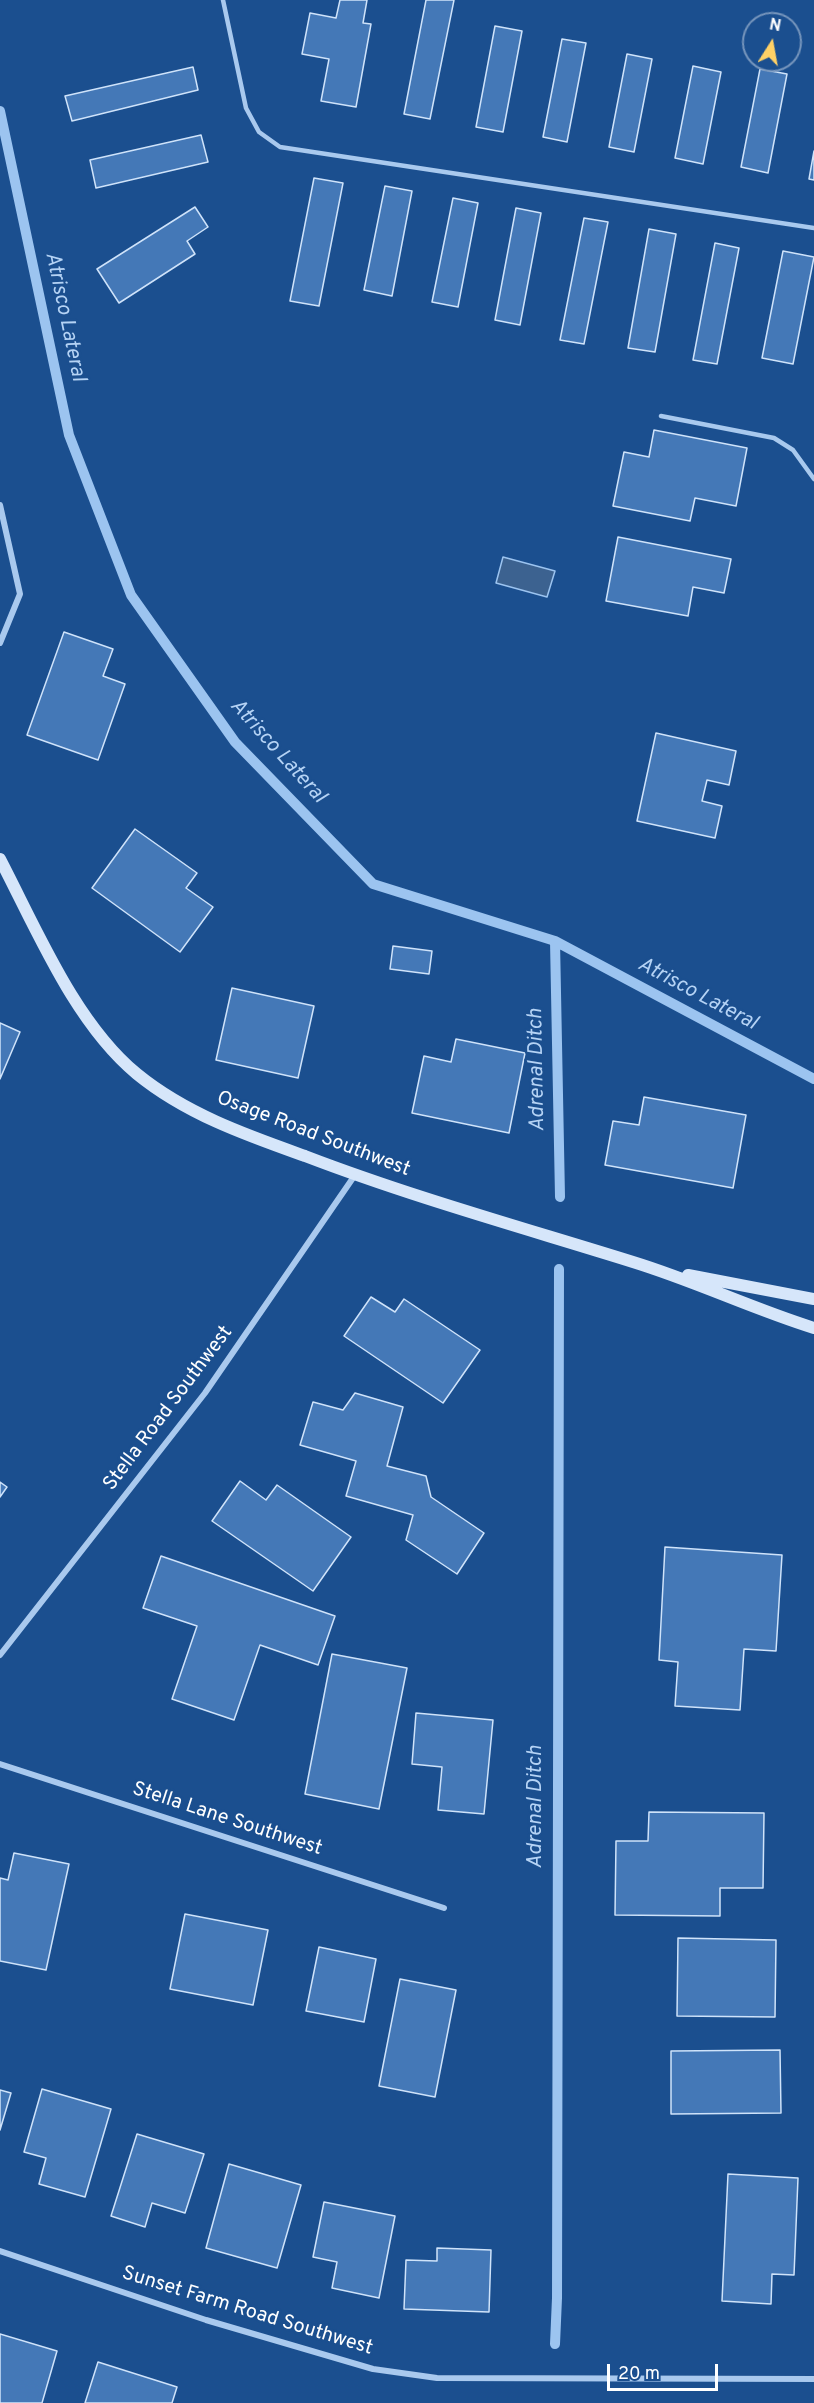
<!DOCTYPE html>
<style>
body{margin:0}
#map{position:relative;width:814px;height:2403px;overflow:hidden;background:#1b4f8f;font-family:Overpass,sans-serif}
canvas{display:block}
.north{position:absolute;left:742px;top:12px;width:60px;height:60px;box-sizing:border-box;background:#1b4f8f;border:2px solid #7695bc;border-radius:50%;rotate:11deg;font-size:16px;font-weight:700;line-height:24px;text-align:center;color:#fff}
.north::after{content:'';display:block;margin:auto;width:21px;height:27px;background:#ffd166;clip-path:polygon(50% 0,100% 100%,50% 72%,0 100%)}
.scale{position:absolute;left:607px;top:2364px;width:111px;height:27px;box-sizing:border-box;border:3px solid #fff;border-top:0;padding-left:8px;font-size:18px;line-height:21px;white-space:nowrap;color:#fff;-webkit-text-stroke:4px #1b4f8f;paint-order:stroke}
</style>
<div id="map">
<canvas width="814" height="2403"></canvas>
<div class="north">N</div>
<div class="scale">20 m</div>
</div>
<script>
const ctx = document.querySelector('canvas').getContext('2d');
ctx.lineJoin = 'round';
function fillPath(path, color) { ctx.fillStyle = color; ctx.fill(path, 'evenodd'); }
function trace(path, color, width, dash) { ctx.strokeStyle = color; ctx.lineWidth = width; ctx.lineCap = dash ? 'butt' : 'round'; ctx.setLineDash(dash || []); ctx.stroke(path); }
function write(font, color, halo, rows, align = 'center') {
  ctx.font = font + ' Overpass,sans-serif'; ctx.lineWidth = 5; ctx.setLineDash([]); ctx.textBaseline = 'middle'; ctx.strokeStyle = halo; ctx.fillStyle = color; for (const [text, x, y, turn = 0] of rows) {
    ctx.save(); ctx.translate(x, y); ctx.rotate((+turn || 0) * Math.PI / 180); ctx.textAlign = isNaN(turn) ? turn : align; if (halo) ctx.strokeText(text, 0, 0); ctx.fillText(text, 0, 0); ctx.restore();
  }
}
const water = new Path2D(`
 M503,557l52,14 -8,26 -51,-14z`);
fillPath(water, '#3c6290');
trace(water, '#9cc4f0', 1.5);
trace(new Path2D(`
 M0,111l69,324 62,160 104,147 138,142 182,57 259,138
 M555,941l5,256
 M555,2344l2,-46 2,-1029`), '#9cc4f0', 10);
const building = new Path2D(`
 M340,0h27l-4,23 8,1 -15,83 -35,-6 8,-42 -27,-5 8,-41 26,5z
 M426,0h28l-24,119 -26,-5z
 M495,26l27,5 -19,101 -27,-5z
 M562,39l24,4 -19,99 -24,-5z
 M627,54l25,5 -18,93 -25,-5z
 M693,66l28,6 -18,92 -28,-6z
 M193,67l5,23 -126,31 -7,-25z
 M760,69l27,5 -19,99 -27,-6z
 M201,135l7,27 -112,26 -6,-28z
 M814,151v29l-5,-1z
 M314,178l29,5 -24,123 -29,-5z
 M385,186l27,5 -20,105 -28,-6z
 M453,198l25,5 -20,104 -26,-5z
 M195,207l13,20 -21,14 8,13 -76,49 -22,-34z
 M516,208l25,5 -21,112 -25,-5z
 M584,218l24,4 -24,122 -24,-4z
 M649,229l27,5 -21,118 -27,-4z
 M715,243l24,5 -22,116 -24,-4z
 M783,251l31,6 -21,107 -31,-6z
 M654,430l93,18 -11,58 -41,-8 -5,23 -77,-15 11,-54 25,5z
 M618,537l113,22 -7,34 -31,-6 -5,29 -82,-15z
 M64,632l49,17 -10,27 22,8 -27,76 -71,-25z
 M656,733l80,18 -7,34 -22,-5 -5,21 20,5 -7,32 -78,-17z
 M135,829l62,44 -11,15 27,19 -33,45 -88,-64z
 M393,946l39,5 -3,23 -39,-5z
 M232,988l82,18 -16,72 -82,-18z
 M0,1023l20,9 -20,47z
 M456,1039l69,14 -16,80 -97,-20 12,-57 27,6z
 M644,1097l102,18 -13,73 -128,-23 8,-44 26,4z
 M371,1297l24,15 9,-13 76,51 -37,53 -99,-67z
 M355,1393l48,14 -16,59 39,10 5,21 53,36 -27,41 -51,-34 7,-25 -67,-19 10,-35 -56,-16 13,-43 30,8z
 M240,1481l26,19 11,-15 74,52 -38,54 -101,-70z
 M0,1482l7,5 -7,10z
 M665,1547l117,8 -6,96 -32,-2 -4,61 -65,-4 3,-44 -19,-2z
 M161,1556l174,60 -17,49 -58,-20 -26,75 -62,-21 25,-73 -54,-18z
 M332,1654l75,14 -28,141 -74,-15z
 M416,1713l77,7 -9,94 -46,-4 4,-43 -30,-3z
 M649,1812l115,1 -1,75h-43v28l-105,-1 1,-74h32z
 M14,1853l55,11 -23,106 -46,-9v-83l8,2z
 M185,1914l83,16 -15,75 -83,-16z
 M678,1938l98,2 -1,77 -98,-1z
 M319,1947l57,12 -12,63 -58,-11z
 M400,1979l56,11 -21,107 -56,-11z
 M780,2050l1,63 -110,1v-63z
 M42,2089l69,20 -26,88 -46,-13 7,-26 -22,-6z
 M0,2090l11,3 -11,37z
 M137,2134l67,20 -19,59 -33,-10 -7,24 -34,-11z
 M229,2164l72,21 -24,83 -71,-20z
 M728,2174l70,4 -4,97 -22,-1 -1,30 -49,-3z
 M324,2202l71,14 -16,82 -47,-10 5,-26 -24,-5z
 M437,2248l54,2 -2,62 -85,-3 2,-49 31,1z
 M0,2334l57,17 -15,52h-42z
 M98,2362l79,25 -5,16h-87z`);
fillPath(building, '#4478b7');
trace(building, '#cfe3fa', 1.5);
trace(new Path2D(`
 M223,0l23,108 13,24 21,15 534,81
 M661,416l113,22 19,12 21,29`), '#a9c9ee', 4.5);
trace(new Path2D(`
 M0,505l20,89 -20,49
 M0,1655l205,-262 150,-218
 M0,1764l444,144
 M0,2251l206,69 167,49 64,9 377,1`), '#a9c9ee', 6);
trace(new Path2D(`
 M0,859c37,71 75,164 137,215 49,40 109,61 168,82 107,41 219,72 328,106 62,19 120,47 181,66
 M688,1275l126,24`), '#d6e6fa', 12);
write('20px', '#fff', '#1b4f8f', [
 ["Osage Road Southwest",313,1135,21],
 ["Stella Road Southwest",169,1409,-53],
 ["Stella Lane Southwest",227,1820,18],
 ["Sunset Farm Road Southwest",247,2312,17]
]);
write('italic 21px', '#b5d3f5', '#1b4f8f', [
 ["Atrisco Lateral",64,317,78],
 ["Atrisco Lateral",277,752,48],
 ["Atrisco Lateral",697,995,28],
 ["Adrenal Ditch",538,1070,-91],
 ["Adrenal Ditch",537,1807,-90]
]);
</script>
